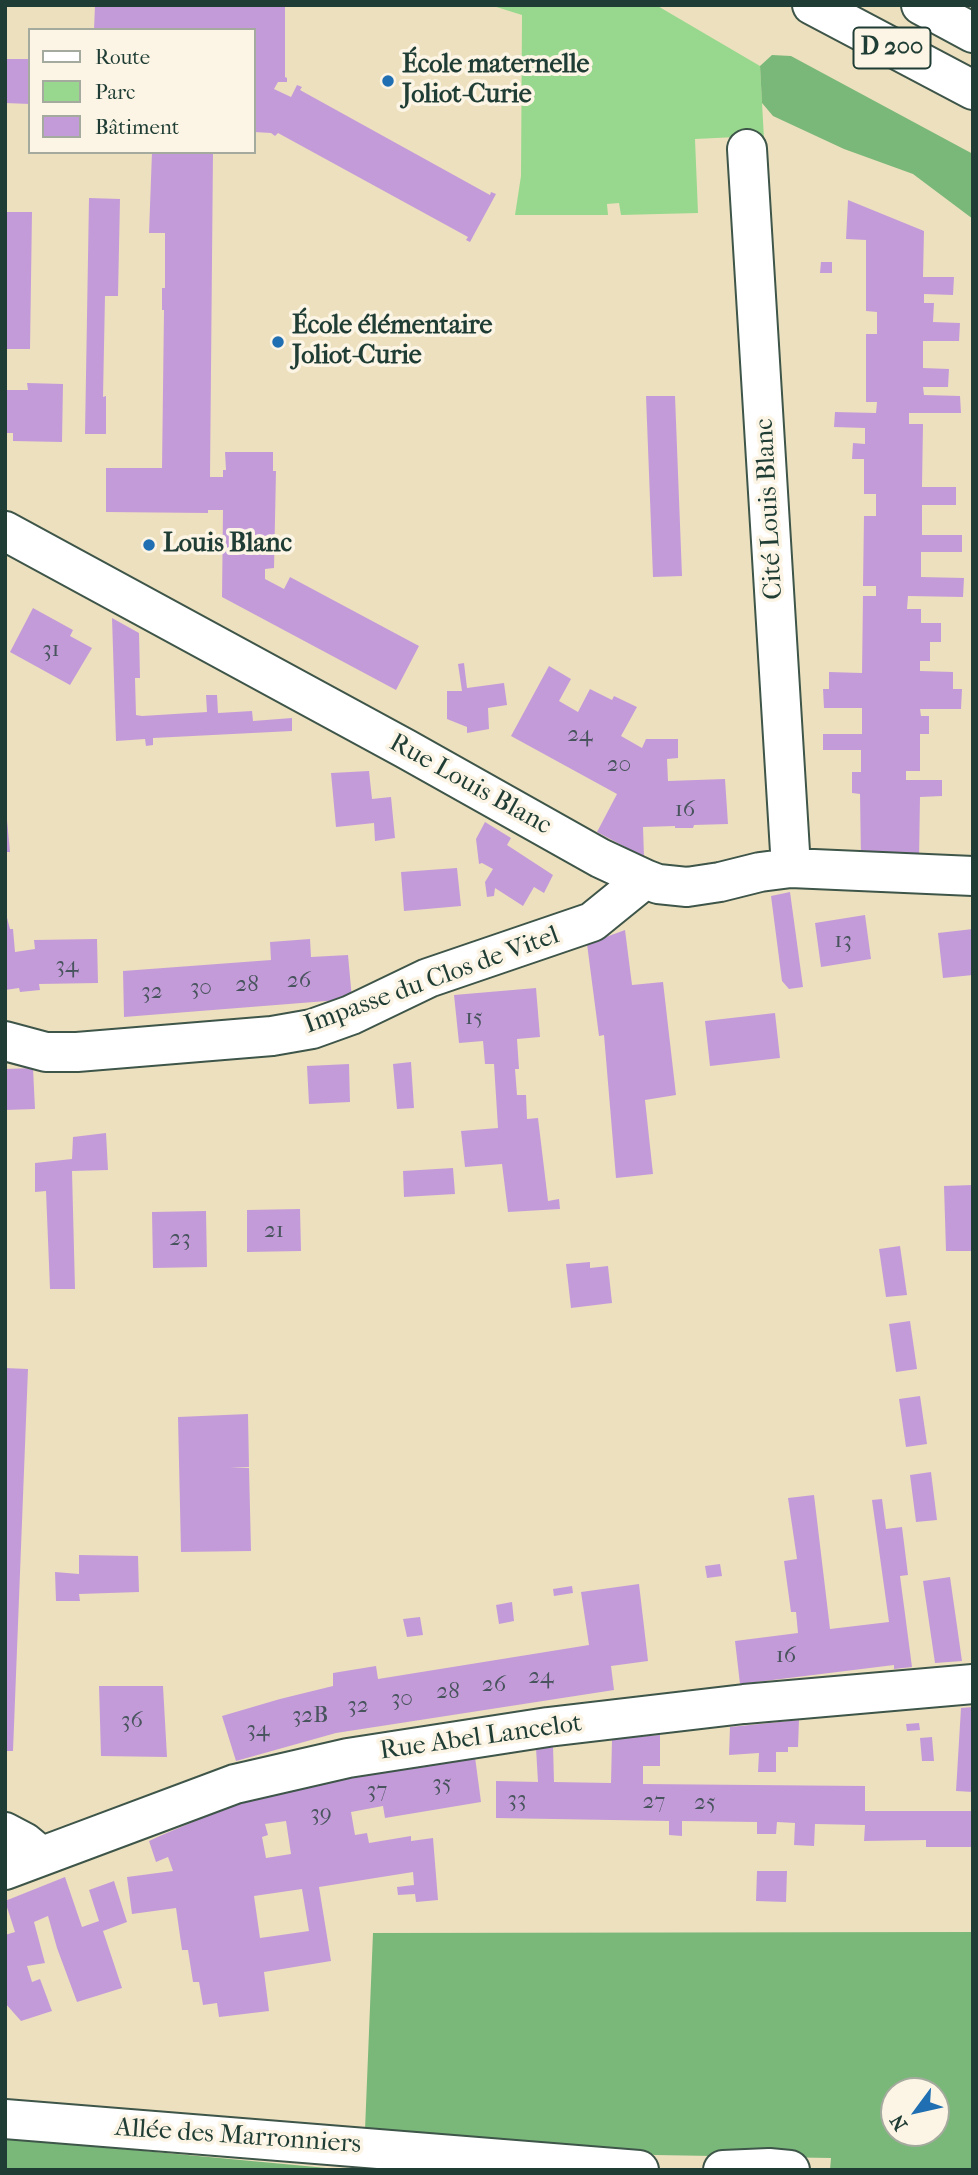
<!DOCTYPE html>
<meta charset="utf-8">
<style>
body{margin:0}
#map{position:relative;width:978px;height:2175px;overflow:hidden;background:#ede0be;font-family:"IM FELL French Canon",serif}
canvas{display:block}
.frame{position:absolute;inset:0;border:7px solid #1f3d34;pointer-events:none}
.legend{position:absolute;left:28px;top:28px;width:228px;height:126px;box-sizing:border-box;background:#fcf5e5;border:2px solid #a4ab9e;margin:0;padding:9px 12px;list-style:none;font-size:21px;color:#1f3d34}
.legend li{display:flex;align-items:center;gap:14px;height:35px}
.legend b{width:35px;border:2px solid #a4ab9e}
.north{position:absolute;left:880px;top:2077px;width:70px;height:70px;box-sizing:border-box;background:#fcf5e5;border:2px solid #a4ab9e;border-radius:50%;rotate:237deg;font-size:19px;font-weight:700;line-height:28px;text-align:center;color:#1f3d34}
.north::after{content:'';display:block;margin:auto;width:24px;height:32px;background:#1f6fb2;clip-path:polygon(50% 0,100% 100%,50% 72%,0 100%)}
</style>
<div id="map">
<canvas width="978" height="2175"></canvas>
<div class="frame"></div>
<ul class="legend">
<li><b style="height:9px;background:#fff"></b>Route</li>
<li><b style="height:19px;background:#98d88e"></b>Parc</li>
<li><b style="height:19px;background:#c49bd9"></b>Bâtiment</li>
</ul>
<div class="north">N</div>
</div>
<script>
const ctx = document.querySelector('canvas').getContext('2d');
ctx.lineJoin = 'round';
function fillPath(path, color) { ctx.fillStyle = color; ctx.fill(path, 'evenodd'); }
function trace(path, color, width, dash) { ctx.strokeStyle = color; ctx.lineWidth = width; ctx.lineCap = dash ? 'butt' : 'round'; ctx.setLineDash(dash || []); ctx.stroke(path); }
function write(font, color, halo, rows, align = 'center') {
  ctx.font = font + ' "IM FELL French Canon",serif'; ctx.lineWidth = 7; ctx.setLineDash([]); ctx.textBaseline = 'middle'; ctx.strokeStyle = halo; ctx.fillStyle = color; for (const [text, x, y, turn = 0] of rows) {
    ctx.save(); ctx.translate(x, y); ctx.rotate((+turn || 0) * Math.PI / 180); ctx.textAlign = isNaN(turn) ? turn : align; if (halo) ctx.strokeText(text, 0, 0); ctx.fillText(text, 0, 0); ctx.restore();
  }
}
fillPath(new Path2D(`
 M490,5h166l104,61 4,73 -27,-2 -42,2 3,74 -77,2 -2,-12 -12,1 1,11h-93l6,-39 1,-161z`), '#98d88e');
fillPath(new Path2D(`
 M772,55l19,1 182,98v65l-60,-45 -69,-25 -71,-33 -11,-13 -2,-37z
 M973,1932v238h-143l1,-12 -176,-3 -290,-25 8,-197zM894,2091h42v42h-42z
 M5,2138l343,32h-343z`), '#7ab879');
fillPath(new Path2D(`
 M95,5h190v72l2,1v4h-9l-4,7 17,8 6,-12 5,2 -2,3 190,105 1,-3 5,2 -26,48 -4,-2 2,-3 -190,-104 -3,3 -4,-3 -17,-1v-102h-160z
 M5,59h25v45l-25,-1z
 M152,152h61l-3,325h13v-7h3l-1,-18h48v19h3l-2,97 -9,1v10l19,10 6,-12 129,69 -23,44 -174,-93 1,-87h-15v3l-102,-1v-44h56l2,-158h-2v-22h3v-55h-16z
 M89,198l31,1 -2,97h-13l-2,101 3,-1v38h-21z
 M848,200l76,31 -1,46h31l-1,18 -29,-1v9h10l-1,19 27,1 -1,18h-36v27l26,1 -1,18h-25l1,8 36,1 1,17h-52v11h14l-1,63h34v18h-34v30h40v17h-41v25l43,1 -1,19 -55,-1 -1,13h14v14h20v19h-11v19h-10v10l33,1v17h9l-1,20h-41l1,7h8v18h-9v37h-14v9h36v16l-22,1 -1,64 -58,-2 -1,-65 -8,-1v-21h9v-22h-38v-16h39v-26h-38l-1,-19h6v-17l33,1 1,-77h13v-10h-13l1,-70h12v-22h-12v-35h-12l1,-16 12,1v-16l-31,-1 1,-15 41,1 1,-11h-11v-68h11v-22l-11,-1v-71l-20,-1z
 M5,212h27l-2,137h-25z
 M821,262h11v11h-12z
 M27,383l36,1 -1,58 -49,-1v-8h-8v-43h23z
 M646,396h29l7,180 -29,1z
 M33,608l40,22 -3,6 22,12 -22,37 -60,-33z
 M112,618l27,15 1,45h-5l1,37 6,1 65,-4 -1,-17h11l1,18 34,-2 1,10 39,-3v13l-139,7v7l-7,1 -1,-7 -29,2z
 M464,663l3,25 37,-5 3,22 -19,3 1,21 -22,4v-6l-20,-8v-28h15l-4,-27z
 M549,666l22,13 -12,22 19,11 12,-23 22,11 2,-4 23,11 -16,29 21,12 4,-9h32v19l-11,1 1,22 57,-2 3,45 -34,1 -1,3h-18v-2l-32,1 1,30 -47,-25 20,-38 -106,-58z
 M369,771l3,28 19,-2 4,41 -20,3 -1,-18 -38,4 -5,-54z
 M5,820h2l3,32h-5z
 M485,822l26,16 -4,7 46,30 -9,18 -10,-6 -11,19 -28,-18 -1,8 -7,1 -2,-15 8,-13 -11,-6 -3,1 -3,-25z
 M457,868l4,38 -57,5 -3,-39z
 M790,892l13,95 -14,2 -7,-8 -11,-85z
 M5,910l5,19h3l2,23 20,-3 -1,-9 63,-1 1,44 -59,1 1,6 -20,2 -1,-4 -14,2z
 M865,915l6,44 -50,8 -6,-44z
 M973,929v46l-30,3 -5,-45z
 M625,930l7,55 31,-3 13,113 -31,5 8,74 -37,4 -12,-143 -5,1 -12,-92z
 M310,939l1,18 37,-2 4,44 -228,18 -1,-46 148,-11 -1,-18z
 M536,988l4,49 -23,2 2,30h-4l2,26h9l1,24 11,-1 10,83 11,-2 1,10 -52,3 -6,-48 -37,3 -4,-36 37,-3 -4,-64h-9l-2,-23 -24,2 -5,-48z
 M775,1013l5,45 -70,8 -5,-45z
 M411,1062l3,46 -17,1 -4,-45z
 M349,1064l1,38 -41,2 -2,-38z
 M33,1068l2,41 -30,1v-41z
 M106,1133l2,37 -36,1 3,118h-25l-4,-98 -11,1v-29l37,-4 1,-22z
 M453,1168l2,26 -51,3 -1,-26z
 M973,1185v66h-27l-2,-65z
 M300,1209l1,42 -54,1v-42z
 M206,1211l1,56 -54,1 -1,-56z
 M900,1246l7,49 -21,2 -7,-48z
 M590,1262v6l18,-2 4,37 -41,5 -5,-44z
 M910,1321l7,48 -21,3 -7,-48z
 M5,1368l23,1 -15,382h-8z
 M920,1396l7,48 -21,3 -7,-48z
 M248,1414l1,53h-19l19,1 2,83 -70,1 -3,-135z
 M931,1472l6,48 -21,2 -6,-47z
 M814,1495l16,134 59,-7 -17,-122 10,-1 4,30 16,-2 6,48 -8,1 12,91 -18,2v-4l-154,19 -5,-43 63,-8 -2,-21h-5l-7,-51 13,-2 -9,-61z
 M79,1555l59,1 1,36 -60,2 1,7h-24l-1,-29 24,2z
 M720,1564l2,12 -15,2 -2,-12z
 M950,1577l12,84 -27,2 -12,-82z
 M639,1584l9,77 -37,5 3,24 -278,43 -100,28 -14,-45 58,-17 53,-13v-13l43,-7 2,13 211,-34 -8,-53z
 M572,1586l1,7 -19,3 -1,-7z
 M512,1602l2,19 -15,3 -3,-19z
 M420,1617l3,18 -16,2 -4,-18z
 M99,1686h64l4,71 -66,-1z
 M973,1707v85l-17,-1 5,-83z
 M799,1720l-1,27h-10v5h-12v20h-18l1,-19 -30,2 1,-28z
 M919,1723l1,7 -13,1 -1,-7z
 M660,1735v31h-17v18l222,2v25h108v36h-47v-7l-62,1 1,-16 -50,-1 -1,22 -20,-1 1,-22 -18,-1 -1,12h-19v-12l-75,-1v15l-13,-1v-14l-173,-3v-37l42,1 -2,-34 17,-3 1,37 57,1 1,-44z
 M932,1737l2,24h-12l-2,-23z
 M475,1757l6,45 -96,16 -2,-12 -32,6 4,23 12,-2 2,10 42,-7v5l22,-3 5,62 -22,2 -1,-8 -17,1 -1,-8 17,-2 -1,-13 -94,15 12,74 -67,11 5,39 -50,6 -2,-14 -14,2 -4,-23h-6l-5,-32h-6l-6,-42 -44,6 -5,-37 46,-6 -5,-14 -12,5 -7,-21 13,-6 78,-33 24,-7 141,-28zM286,1821l5,33 -25,4 -4,-21 6,-2 -3,-11zM302,1889l7,42 -49,7 -6,-42z
 M757,1871h30l-1,31 -30,-1z
 M65,1877l17,50 17,-6 -10,-31 25,-9 13,41 -24,9 19,57 -45,14 -20,-54 -9,-32 -14,6 11,41 -18,3 5,16 8,-3 12,32 -31,10 -16,-18v-68l10,-3 -10,-31z`), '#c49bd9');
const minor = new Path2D(`
 M747,149l44,719
 M5,531l401,218 194,109 45,21 13,5 29,3 33,-5 40,-10 31,-4 182,8
 M5,1041l41,11h31l195,-16 40,-7 39,-14 77,-37 164,-56 53,-43
 M5,1832l19,10 17,14
 M5,1870l230,-86 113,-26 200,-31 196,-23 229,-20
 M5,2119l634,51
 M723,2170l46,-2 21,2`);
const major = new Path2D(`
 M812,5l161,85
 M921,5l52,28`);
trace(minor, '#3e5549', 42);
trace(major, '#3e5549', 42);
trace(minor, '#fff', 38);
trace(major, '#fff', 38);
for (const [x, y, r, color] of [
 [388,81,7,"#1f6fb2"],
 [278,342,7,"#1f6fb2"],
 [149,545,7,"#1f6fb2"]
]) { const dot = new Path2D(); dot.arc(x, y, r, 0, 2 * Math.PI); ctx.fillStyle = color; ctx.fill(dot); trace(dot, '#fcf5e5', 2.5); }
write('23px', '#48545d', null, [
 ["31",51,650],
 ["24",580,735],
 ["20",619,765],
 ["16",685,810],
 ["13",843,941],
 ["34",67,966],
 ["26",299,981],
 ["28",247,985],
 ["30",201,988],
 ["32",152,992],
 ["15",474,1018],
 ["21",274,1231],
 ["23",180,1239],
 ["16",786,1656],
 ["24",541,1677],
 ["26",494,1685],
 ["28",448,1692],
 ["30",402,1699],
 ["32",358,1706],
 ["32B",310,1716],
 ["36",132,1721],
 ["34",258,1730],
 ["35",442,1784],
 ["37",377,1791],
 ["33",517,1800],
 ["27",654,1802],
 ["25",705,1803],
 ["39",321,1814]
]);
for (const [x, y, w] of [
 [892,48,77]
]) { const box = new Path2D(); box.roundRect(x - w / 2, y - 20.5, w, 41, 5); ctx.fillStyle = '#fcf5e5'; ctx.fill(box); trace(box, '#1f3d34', 2); }
write('bold 24px', '#1f3d34', null, [
 ["D 200",892,48]
]);
write('bold 26px', '#1f3d34', '#fcf5e5', [
 ["École maternelle",402,66],
 ["Joliot-Curie",402,96],
 ["École élémentaire",292,327],
 ["Joliot-Curie",292,357],
 ["Louis Blanc",163,545]
], 'left');
write('26px', '#1f3d34', '#fcf5e5', [
 ["Cité Louis Blanc",770,509,-93],
 ["Rue Louis Blanc",470,785,29],
 ["Impasse du Clos de Vitel",432,981,-20],
 ["Rue Abel Lancelot",481,1738,-8],
 ["Allée des Marronniers",238,2137,4]
]);
</script>
